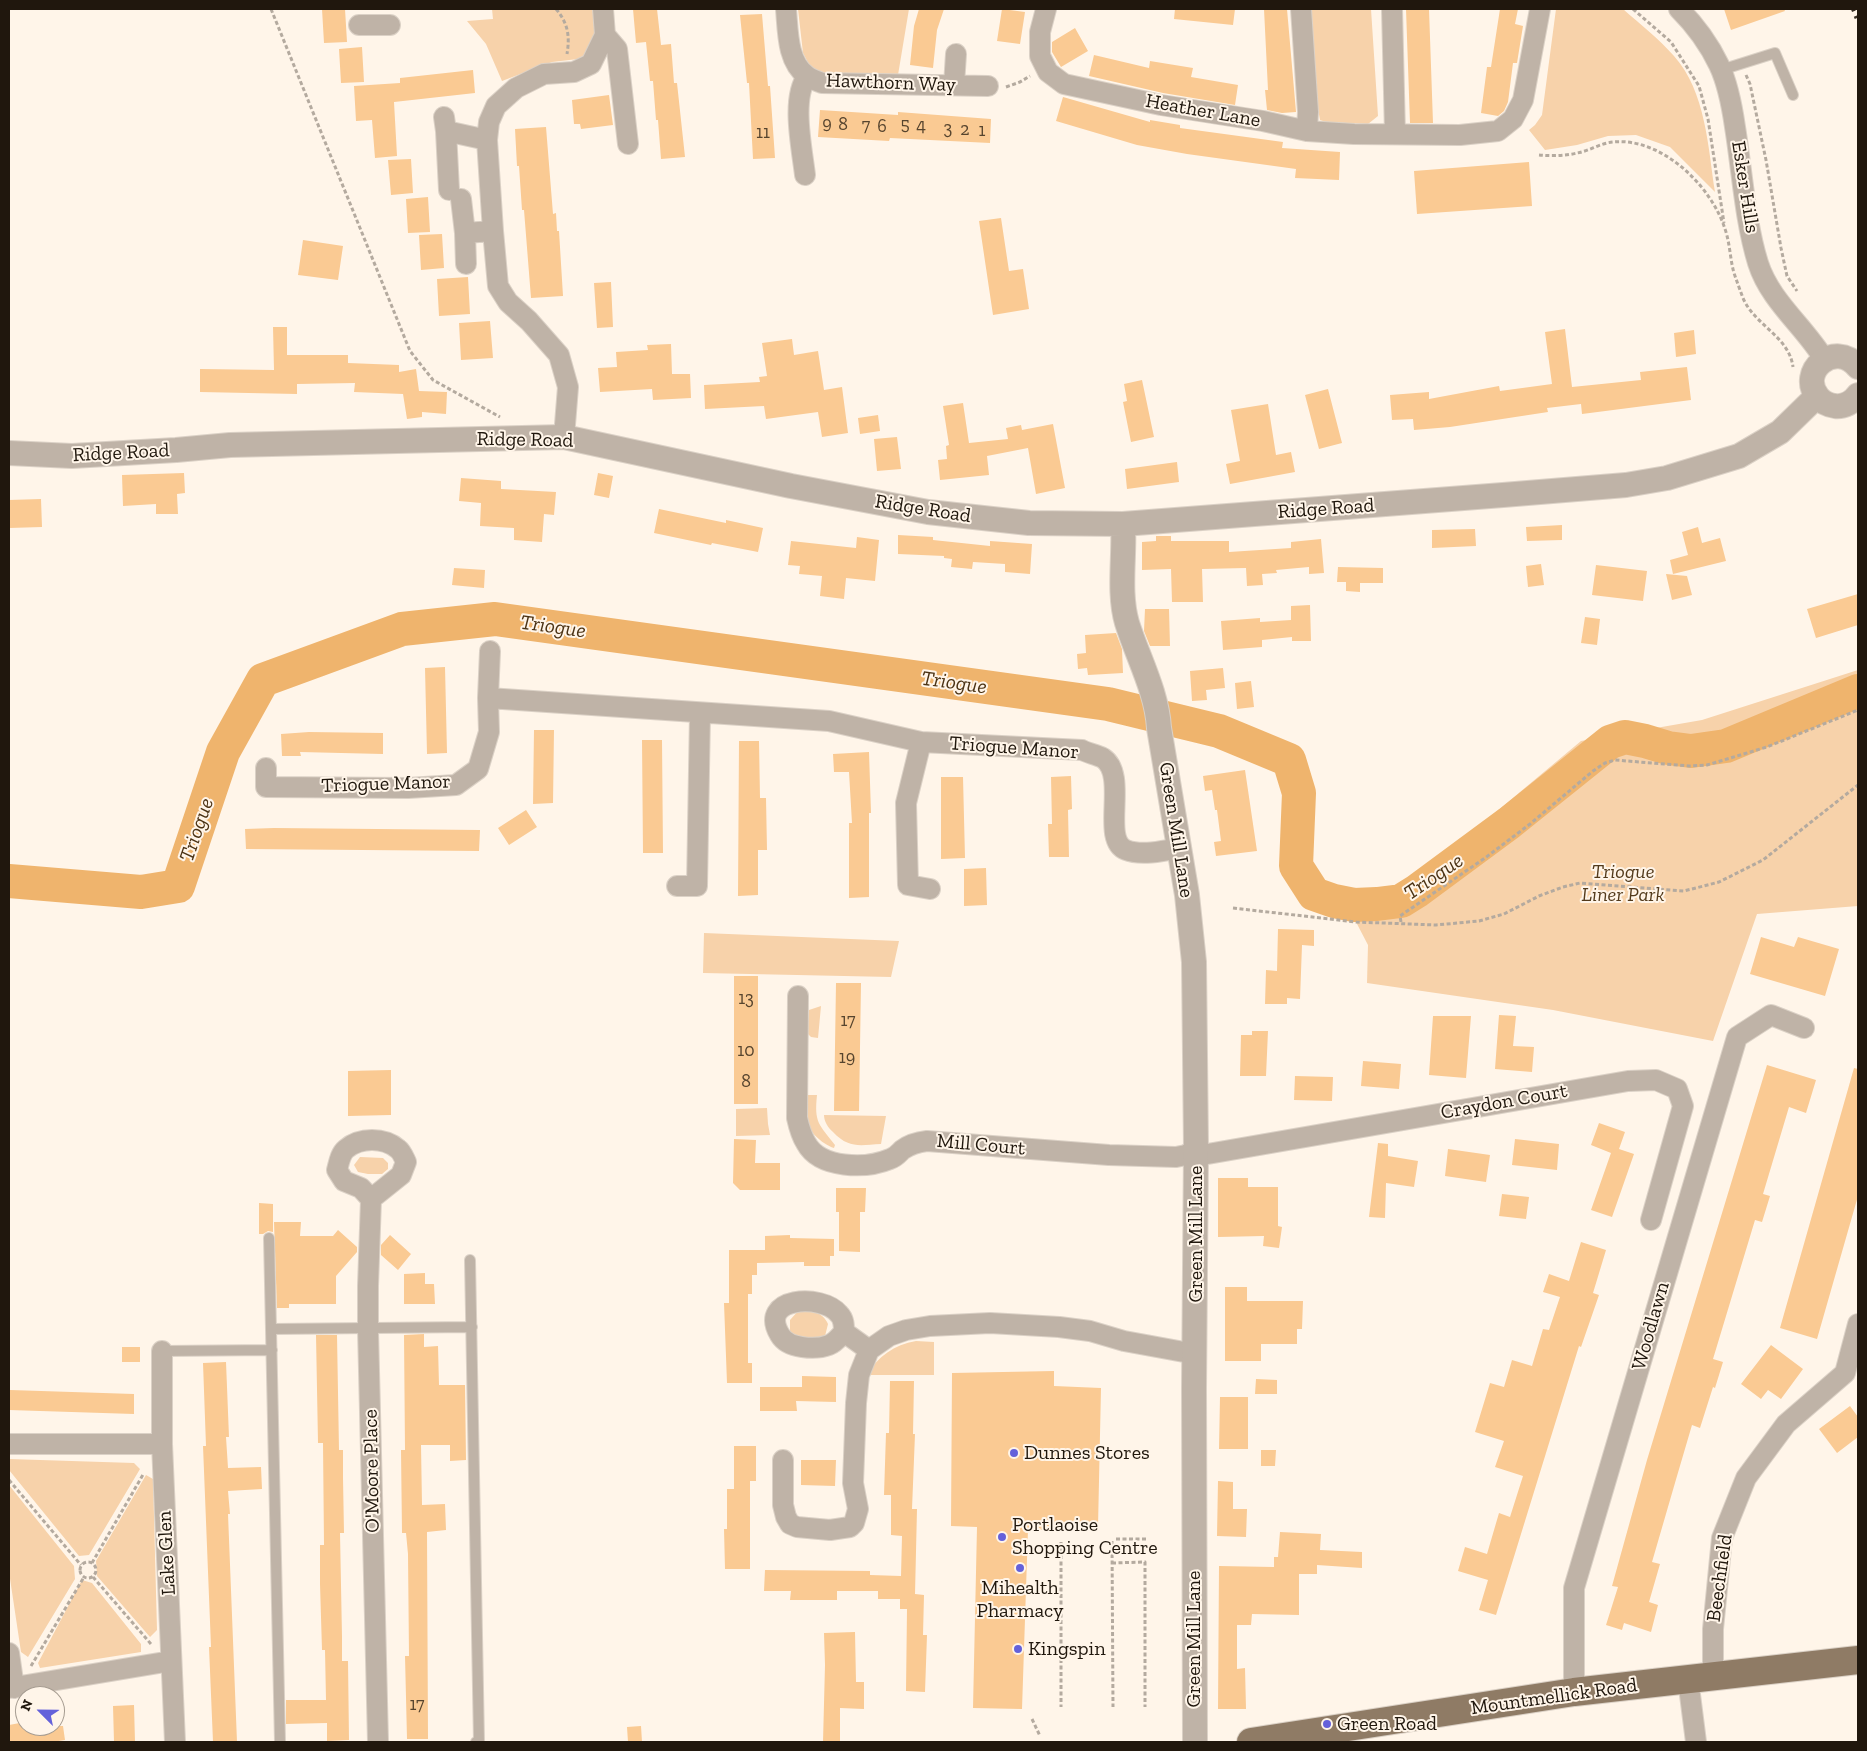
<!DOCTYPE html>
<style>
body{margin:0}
#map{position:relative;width:1867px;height:1751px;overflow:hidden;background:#fff5e9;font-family:"Zilla Slab",serif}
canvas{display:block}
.frame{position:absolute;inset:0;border:10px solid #20170d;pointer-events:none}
.north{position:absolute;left:15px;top:1686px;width:50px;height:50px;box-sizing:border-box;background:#fff5e9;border:1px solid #a69c91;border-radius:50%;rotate:293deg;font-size:14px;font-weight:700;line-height:20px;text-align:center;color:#20170d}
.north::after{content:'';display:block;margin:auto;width:18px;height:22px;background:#6461da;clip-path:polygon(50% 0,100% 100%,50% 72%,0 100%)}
</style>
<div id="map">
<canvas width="1867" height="1751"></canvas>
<div class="frame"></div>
<div class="north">N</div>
</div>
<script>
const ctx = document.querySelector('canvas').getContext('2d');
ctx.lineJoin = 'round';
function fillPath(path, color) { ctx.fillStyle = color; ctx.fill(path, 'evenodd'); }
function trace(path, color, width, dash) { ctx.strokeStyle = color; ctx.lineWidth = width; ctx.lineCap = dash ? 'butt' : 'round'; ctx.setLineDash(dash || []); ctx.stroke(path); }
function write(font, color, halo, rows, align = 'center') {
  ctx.font = font + ' "Zilla Slab",serif'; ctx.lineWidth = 4; ctx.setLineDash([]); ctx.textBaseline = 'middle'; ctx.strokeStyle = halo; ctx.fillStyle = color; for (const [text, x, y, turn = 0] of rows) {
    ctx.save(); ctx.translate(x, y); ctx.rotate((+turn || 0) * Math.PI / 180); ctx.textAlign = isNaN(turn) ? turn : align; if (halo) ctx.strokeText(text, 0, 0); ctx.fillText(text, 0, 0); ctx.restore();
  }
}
fillPath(new Path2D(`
 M492,9h101l2,27 -6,16 -11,7 -26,3 -50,19 -16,-37 -19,-23 26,-2z
 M798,9h111l-12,72 -84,-9 -10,-19z
 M1311,9h60l7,107 -10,8 -42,-2 -6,-2 -2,-11z
 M1556,9h67c17,15 36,30 51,47 32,36 34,91 41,136l-45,-45 -34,-12 -28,1 -31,9 -32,5 -16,-20 6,-5 7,-10z
 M1858,670v236l-101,8 -44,127 -160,-31 -186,-27 1,-38 -12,-23 24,-7 18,-21 183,-153 121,-21z
 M704,933l195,8 -8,36 -188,-4z
 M821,1006l-3,32 -7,-1 -4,-4 2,-23z
 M806,1095h11c-3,28 2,29 18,50l-1,3c-12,-4 -28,-18 -29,-32 0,-7 1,-14 1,-21z
 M767,1108l1,16 2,11 -34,1v-27z
 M824,1115l62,1 -5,28c-21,1 -32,5 -48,-12 -5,-4 -9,-11 -9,-17z
 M360,1157l23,1 5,5v6l-6,5h-14l-10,-2 -4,-7z
 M799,1310c12,0 24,2 29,14l-3,12 -11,3 -18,-1 -6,-7v-11z
 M916,1341l18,1v33h-67c11,-19 27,-30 49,-34z
 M9,1459l125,4 6,6 -51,86 -10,1 -70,-86z
 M146,1475l7,4 4,151 -7,7 -53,-61 -1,-15z
 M9,1485l65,81 1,13 -47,78 -7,-5 -12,-80z
 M82,1580l10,3 49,61v8l-101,16 -2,-5z`), '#f7d2aa');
trace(new Path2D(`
 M9,881l132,11 37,-6 45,-134 40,-72 139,-51 93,-10 613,85 111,27 70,29 10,33 -3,73 18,28 20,7 20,4 23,-1 24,-3 16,-10 92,-68 101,-81 15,-5 20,4 23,7 23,3 35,-5 132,-55`), '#efb46d', 34);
fillPath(new Path2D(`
 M322,9h23l2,33 -23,1z
 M633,9h24l4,36 10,-1 3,39h3l8,74 -24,2 -3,-39h-2l-3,-39h-3l-4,-39 -10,1z
 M919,9h25l-7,21 -4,38 -23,-3 4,-39z
 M1002,9l23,3 -5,32 -23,-3z
 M1175,9h60l-2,16 -59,-6z
 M1264,9h23l9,103 -14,1 -15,-3 -2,-20h3z
 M1406,9h23l4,114h-23z
 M1500,9h18l-3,15 8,2 -6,37h-4l-5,39 -4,9 -6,5 -17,-3 6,-46h4z
 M1724,9h60l1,2 -54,19z
 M762,14l6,72h2l5,72 -22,1 -4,-76h-2l-7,-68z
 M1075,28l13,23 -27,16 -9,-15v-10z
 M362,47l2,35 -23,1 -2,-34z
 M1094,55l55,13 1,-7 43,7 -2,9 47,8 -3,20 -72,-12 -74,-17z
 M473,70l2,23 -81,9 3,54 -22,2 -3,-38 -16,1 -2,-35 46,-3v-5z
 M609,95l4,30 -32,4 -1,-5h-6l-2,-24z
 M1063,97l87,25v-2l30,5v3l103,14 -1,6 58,4 -1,28 -44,-2 1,-9 -109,-15 -50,-9 -81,-24z
 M820,110l78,5v-3l93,7 -1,24 -100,-5 -1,3 -71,-4z
 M546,127l7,87 3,-1 1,18h2l4,65 -32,2 -7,-88h-2l-3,-44h-2l-2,-37z
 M411,159l2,34 -22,2 -3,-35z
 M1529,162l3,44 -115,8 -3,-43z
 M428,197l2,35 -22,1 -2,-34z
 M1001,218l8,53 14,-2 6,40 -36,6 -14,-94z
 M442,234l2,34 -23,2 -2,-35z
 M303,240l40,6 -5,34 -40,-5z
 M468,277l2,37 -31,2 -2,-37z
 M611,282l2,45 -16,1 -3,-45z
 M490,321l3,37 -32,2 -2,-37z
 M273,327h14v28h61v8l51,2v7l17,-3 3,22 28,1 -1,22 -24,-2v5l-15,2 -4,-25 -49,-2 1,-9 -58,1v10l-97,-2v-23l74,1z
 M1565,329l7,58 69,-7 -1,-8 47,-5 4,33 -109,14 -1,-10 -34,4 1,4 -98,15 -36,3 -1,-11 -21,1 -2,-25 39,-3v7l70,-13 1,5 52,-7 -7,-52z
 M1694,330l2,24 -20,3 -2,-24z
 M792,339l2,16 24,-4 6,39 18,-3 6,46 -26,4 -4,-25 -52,7 -2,-13 -59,3 -1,-24 56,-3 -1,-5 8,-1 -5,-33z
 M671,344l1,30h18l1,24 -38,2 -1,-11 -52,3 -2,-24 19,-1 -1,-15 32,-2 -1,-5z
 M1142,380l12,57 -23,5 -8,-40 4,-1 -3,-17z
 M1328,389l14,54 -23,6 -14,-54z
 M963,403l6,40 39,-4 -2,-11 15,-3 1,5 31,-6 12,64 -29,6 -8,-46 -41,8 2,19 -49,5 -2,-20 9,-1 -1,-13 3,-1 -6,-39z
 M1268,404l8,51 15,-3 4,20 -65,12 -4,-20 14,-3 -9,-51z
 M878,415l2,16 -20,3 -2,-16z
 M897,437l4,32 -24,2 -3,-32z
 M1177,462l2,20 -52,7 -2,-20z
 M184,473l1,20 -8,1 1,20h-22v-10l-33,2 -1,-31z
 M598,473l15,3 -4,22 -15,-3z
 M461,478l40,3v8l55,3 -2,23 -10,-1 -2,28 -28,-2v-12l-34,-2 1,-23 -22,-2z
 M41,499l1,28 -33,1v-28z
 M659,509l67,14v-3l37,8 -5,24 -46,-9 -1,2 -57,-12z
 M1562,525v15l-35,1 -1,-14z
 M1698,527l4,16 18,-5 6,23 -53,13 -3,-14 18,-5 -6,-23z
 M1475,529l1,17 -44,2v-18z
 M898,535l35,2v3l57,6v-5l42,3 -2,30 -25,-2v-8l-32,-2 -1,7 -21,-2 1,-8 -8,-1v-2l-46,-2z
 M1156,536h15v5h58v11l62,-4v-6l30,-3 3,34 -15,1v-7l-33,3 1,3 -15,1 1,11 -16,1 -1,-18 -44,1 1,33h-31l-1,-33 -29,1v-28l14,-1z
 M857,537l22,3 -4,41 -29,-3 -2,21 -24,-3 2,-20 -23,-2 1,-8 -12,-1 3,-24 65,7z
 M1541,564l3,21 -16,2 -2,-21z
 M1596,565l51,6 -4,30 -51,-6z
 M1338,567l45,1v15h-23v9l-14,-1v-9h-9z
 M454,568l31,2 -1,18 -32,-3z
 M1666,574l21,2 5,19 -20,5z
 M1858,594v31l-42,13 -9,-29z
 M1310,605l1,36h-19v-4l-30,3v7l-39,3 -2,-29 39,-3v4l31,-2v-14z
 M1145,609h24l1,37h-20l-6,-15z
 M1585,617l15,2 -3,26 -16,-2z
 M1116,633l6,16 1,24 -35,2 -1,-7 -9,1 -1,-15 9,-1 -1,-18z
 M445,667l2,86 -20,1 -2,-86z
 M1223,668l2,20 -19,2 1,10 -15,1 -2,-30z
 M1251,681l3,26 -17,2 -2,-26z
 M534,730h20l-1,73 -20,1z
 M309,732l74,1v21l-83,-2 1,4h-19l-1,-22z
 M642,740h20l1,113h-20z
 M739,741h20l1,57h6l1,52h-9v45l-20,1z
 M869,752l2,61h-2v84l-20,1v-75h3l-3,-51h-15l-1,-18z
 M1245,770l12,81 -41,5 -2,-14 7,-1 -4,-31h-2l-3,-20 -7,1 -2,-15z
 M1071,776l1,33 -4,1 1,47h-20l-1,-33h4l-1,-47z
 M941,777h22l2,81 -24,1z
 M526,810l11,17 -28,18 -11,-17z
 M274,828l206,2 -1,21 -233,-2 -1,-20z
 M986,868l1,37 -23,1v-37z
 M1278,929l36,1v16l-12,-1 -2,54 -13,-1v6h-22l1,-34 11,1z
 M1761,937l33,10 4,-10 41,12 -14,47 -75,-22z
 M734,976h24v128h-24z
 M836,983h25l-2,128h-25z
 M1499,1015l17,1 -3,30 21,1 -2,25 -37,-3z
 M1433,1016h38l-5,62 -37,-3z
 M1252,1031h16l-2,45h-26l1,-41h11z
 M1363,1061l38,3 -2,25 -38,-3z
 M1767,1065l49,15 -10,33 -17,-6 -26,87 7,2 -8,26 -7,-2 -42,139 10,3 -8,26 -2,-1 -13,41 -8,-3 -15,51 -25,86 8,2 -11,38 9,3 -7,27 -27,-9 -2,7 -16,-5 12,-38 -6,-1 35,-126z
 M1854,1068l4,1v127l-41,143 -37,-11z
 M391,1070v45l-43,1v-45z
 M1295,1076l38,1 -1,24 -38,-1z
 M1599,1123l26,9 -6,17 15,5 -22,63 -21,-7 20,-57 -20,-8z
 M734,1139l22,1 -1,23h25v27h-40l-7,-7z
 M1515,1139l44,5 -2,26 -45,-5z
 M1378,1143l10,1v12l30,5 -4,26 -28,-4 -1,35 -16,-1z
 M1448,1149l42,6 -4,27 -41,-6z
 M1218,1178h30v9h30v39l4,1 -3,21 -16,-2 1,-10 -46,1z
 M836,1188h30l-1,24h-5v40l-21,-1v-39h-3z
 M1502,1194l27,3 -3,22 -27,-3z
 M259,1203l14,1v28l-5,-1 -5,3h-4z
 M274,1222h27l-1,14h33l5,-6 19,17v5l-21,24v28h-47v4h-12z
 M390,1235l21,19 -13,16 -17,-15v-10z
 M790,1235v3l44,1v17h-4v10h-26v-4l-47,1v12h-5v19h-4v69h4v20h-25l-3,-80h5v-53h36v-14z
 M1581,1242l25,8 -13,43 6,2 -18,52 -2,-1 -83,269 -17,-5 9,-30 -30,-9 7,-24 22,7 12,-41 11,4 13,-41 -28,-9 9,-26 -29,-9 15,-49 14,4 8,-27 20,6 11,-37 6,1 11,-33 -17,-5 6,-18 20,7z
 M425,1273v11h9l1,20h-31v-30z
 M1225,1287h22v14h56l-1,28h-5v15h-36v17h-36z
 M424,1334v13l14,-1 1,39h26l1,75 -16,1v-16h-29l1,60 23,-1 1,26 -19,2 1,207h-21l-2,-83h4l-1,-102 -2,-21h-4l-1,-83h4l-1,-115z
 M316,1335h21l2,115h4v28l1,55h-4l2,104v24h6l1,79 -22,1v-18l-41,1v-24h40l-1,-50h-3l-2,-66v-39h4l-1,-102h-5z
 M1771,1345l32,24 -22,30 -13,-9 -7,9 -20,-15z
 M122,1347h18v15h-18z
 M226,1362l3,75h-3l2,31 33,-1 1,22 -34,2 2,23h-2l9,228h-24l-4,-95h2l-8,-201h3l-3,-83z
 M1054,1371v15l47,2 -3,139 -40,-3v7l-30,-2 -6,180 -49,-1 4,-181 -26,-1 1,-153z
 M802,1376l34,1v25l-40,-1 1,10h-37v-24h42z
 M1256,1379l21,1v14h-22z
 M890,1381h24l-1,53h2l-3,75h5l-2,85 9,1 -1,40h4l-2,57 -19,-1 1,-82h-7v-10h-22v-8h-41v9h-47l1,-9h-27l1,-21 105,1v4l31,1 1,-40 -11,-1v-40h-7l2,-62h3z
 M10,1390l124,4v20l-125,-4z
 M1220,1397h28v52h-29z
 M1850,1406l8,11v20l-21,16 -18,-24z
 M734,1446h22v35h-6v88h-25l-1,-40h3v-40h7z
 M1261,1450h15l-1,16h-14z
 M801,1460h35l-1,26 -34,-1z
 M1218,1481l15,1v27h14l-1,28 -29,-1z
 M1280,1532l41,2 -1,16 42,2v16l-45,-3v9h-18v41l-47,-1 -1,11h-14v44l8,-1 1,41h-28l1,-143 55,1v-10h4z
 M855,1632l1,50h8v27l-24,-1v34h-17l2,-77 -1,-32z
 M134,1705l1,37h-21l-1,-36z
 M25,1722v4h38l2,14 -13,2h-43v-17z
 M641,1726l1,16h-14l-1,-15z`), '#faca93');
const service = new Path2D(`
 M1721,70l54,-17 18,42
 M269,1238l11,504
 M470,1260l9,482h-3
 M272,1329l200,-2
 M162,1351l110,-1`);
const minor = new Path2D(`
 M603,9l2,26 12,14 11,95
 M786,9c2,22 1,53 21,67 4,3 10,5 15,7l166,3
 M1046,9l-6,23v24l8,16 16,12 97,21 102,16 44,10 47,3 106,1 38,-4 15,-12 10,-19 17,-91
 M1301,9l7,103 -1,19
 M1392,9l3,125
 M1679,9c16,16 30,35 40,56 9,19 13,41 16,62 7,43 10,94 23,136 12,38 46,63 66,96
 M359,25h31
 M954,85l2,-31
 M444,117l2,14 41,9 2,-18 7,-16 20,-18 28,-14 30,-2 17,-8 14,-29
 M446,131l3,59
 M805,175c-3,-26 -14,-77 2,-98
 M461,199l4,34 28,-2 -6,-91
 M493,231l5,55 10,16 21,19 30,34 9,32 -4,50
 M465,233l1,31
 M488,698l2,-47
 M921,742l-15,61 2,82 22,4
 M266,768v19l142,1 48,-3 22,-16 11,-37 -1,-34 341,23 92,21 161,8c6,3 15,5 21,8 26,17 -3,82 23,92 15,6 38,1 53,-2
 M677,886h20l3,-173
 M798,996l-1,122c2,9 4,17 9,25 14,26 60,26 84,16 6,-2 8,-5 12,-9 8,-6 16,-8 25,-9l182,14 67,2 10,-2 10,-6
 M1196,1156l432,-75 28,-1 21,9 6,17 -32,114
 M371,1199l30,-24 5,-13c-2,-4 -4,-10 -8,-13 -14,-12 -38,-12 -52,0 -6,5 -7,14 -9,21l7,11 17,7 10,11 -3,87v43l10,413
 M844,1332c0,-7 0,-13 -5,-18 -17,-21 -82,-17 -59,21 8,14 36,15 49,10 7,-3 10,-8 15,-13l25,18
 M162,1351v93l13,298
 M9,1444h153
 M783,1460v45l3,12 4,7 7,3 33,3 20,-3 4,-4 4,-14 -5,-26 3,-80 3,-28 10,-25 20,-14 17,-6 24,-4 60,-3 69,4 31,4 34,10 71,13
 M9,1653l5,35
 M1715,1676l-2,-11v-36l9,-91 24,-60 40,-54 59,-51 13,-49
 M1688,1679l8,63
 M9,1688l162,-27
 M1574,1692v-104l163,-551 34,-22 33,13`);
const tertiary = new Path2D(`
 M1858,367c-23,-28 -61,5 -40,30 4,5 10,8 17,9 9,1 18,-4 23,-11
 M9,453l63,3 104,-6 54,-5 334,-8 227,49 137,26 101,11 94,1 380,-29 123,-10 41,-7 72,-22 41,-24 37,-36
 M1123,524c2,32 -5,68 4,99 11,35 30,69 32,105l28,167 7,67 2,187 -2,239 1,354`);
const primary = new Path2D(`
 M1251,1742l323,-50 284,-32`);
trace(service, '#dbd1c6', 12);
trace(minor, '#dbd1c6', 22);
trace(tertiary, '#dbd1c6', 26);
trace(primary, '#dbd1c6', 30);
trace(new Path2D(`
 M271,9l139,342 23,29 67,37
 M556,9c12,14 14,27 11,45
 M1633,9l38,33 28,44 9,33 16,104
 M1746,75l4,9 16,76 15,88 6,28 10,15
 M1006,87l14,-5 10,-6
 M1539,155c12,1 26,1 38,-2 12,-2 24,-10 36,-11 48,-5 98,43 112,87 5,14 5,30 9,44 3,9 6,17 9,25 12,28 46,38 50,69
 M1233,908l123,14 80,3 43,-4 25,-7 35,-18 24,-9 17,-4 104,8 35,-9 44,-22 95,-75
 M1401,922l-1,-6 85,-58 45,-34 63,-53 12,-8 10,-3 74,6 18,-1 60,-18 91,-37
 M9,1480l72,85
 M1116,1539h31
 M1112,1541l1,166
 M1061,1542v165
 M80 1570a8 8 0 1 1 16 0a8 8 0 1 1-16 0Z
 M92,1563l52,-90
 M1112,1563l33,-1v145
 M93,1577l58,67
 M31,1666l53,-89
 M1032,1719l8,17`), '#b4aa9f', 3, [4, 2.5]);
trace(service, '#bfb3a7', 10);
trace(minor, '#bfb3a7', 20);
trace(tertiary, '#bfb3a7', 24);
trace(primary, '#8f7b65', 28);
trace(new Path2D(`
 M1853,9l5,13`), '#382f25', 4, [2.5, 5]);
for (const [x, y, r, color] of [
 [1014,1453,5,"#6461da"],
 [1002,1537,5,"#6461da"],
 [1020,1568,5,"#6461da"],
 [1018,1649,5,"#6461da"],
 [1327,1724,5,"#6461da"]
]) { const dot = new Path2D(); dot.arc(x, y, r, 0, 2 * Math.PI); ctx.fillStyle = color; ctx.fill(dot); trace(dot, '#fff5e9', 2); }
write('18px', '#56442e', null, [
 ["9",827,124],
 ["8",843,125],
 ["5",905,125],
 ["7",866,126],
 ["4",921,126],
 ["6",882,127],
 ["3",948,129],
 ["2",965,130],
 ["1",982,131],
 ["11",763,133],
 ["13",746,999],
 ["17",848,1021],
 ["10",746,1051],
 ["19",847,1058],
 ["8",746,1082],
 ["17",417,1705]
]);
write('20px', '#20170d', '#fff5e9', [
 ["Hawthorn Way",891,83,2],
 ["Heather Lane",1203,111,10],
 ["Esker Hills",1745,187,81],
 ["Ridge Road",525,440,1],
 ["Ridge Road",121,453,-3],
 ["Ridge Road",923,509,9],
 ["Ridge Road",1326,509,-4],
 ["Triogue Manor",1014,748,4],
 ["Triogue Manor",386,784,-2],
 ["Green Mill Lane",1176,830,81],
 ["Craydon Court",1504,1102,-10],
 ["Mill Court",981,1145,5],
 ["Green Mill Lane",1196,1234,-90],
 ["Woodlawn",1651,1326,-74],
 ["O'Moore Place",372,1471,-91],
 ["Lake Glen",167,1553,-93],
 ["Beechfield",1720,1578,-82],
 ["Green Mill Lane",1194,1639,-90],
 ["Mountmellick Road",1554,1697,-8]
]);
write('italic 20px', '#533a1b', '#fff5e9', [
 ["Triogue",1623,872],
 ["Liner Park",1623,895]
]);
write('20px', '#20170d', '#fff5e9', [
 ["Dunnes Stores",1024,1453],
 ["Portlaoise",1012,1525],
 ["Shopping Centre",1012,1548],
 ["Mihealth",1020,1588,"center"],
 ["Pharmacy",1020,1611,"center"],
 ["Kingspin",1028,1649],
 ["Green Road",1337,1724]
], 'left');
write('italic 21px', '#4c3315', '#fff5e9', [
 ["Triogue",553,627,8],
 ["Triogue",954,683,8],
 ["Triogue",197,830,-71],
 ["Triogue",1434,877,-34]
]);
</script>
